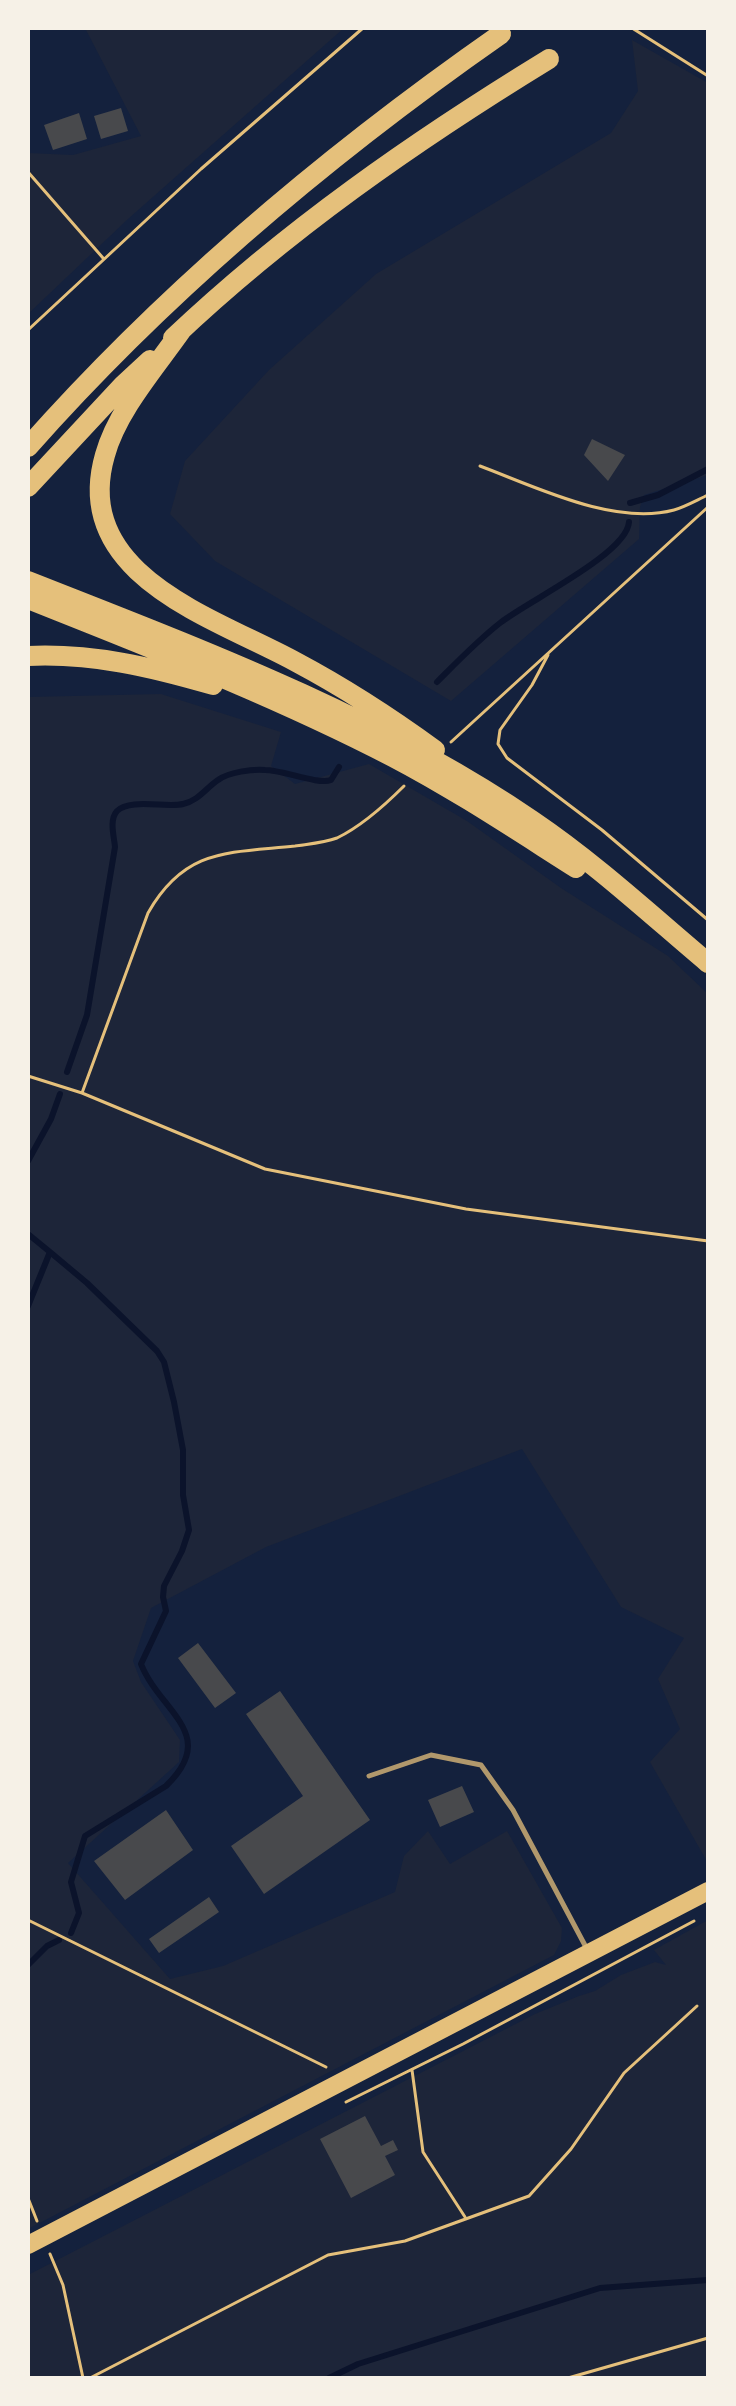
<!DOCTYPE html>
<style>
body{margin:0}
#map{position:relative;width:736px;height:2406px;overflow:hidden;background:#14213d;font-family:Manrope,sans-serif}
canvas{display:block}
.frame{position:absolute;inset:0;border:30px solid #f6f1e7;pointer-events:none}
</style>
<div id="map">
<canvas width="736" height="2406"></canvas>
<div class="frame"></div>
</div>
<script>
const ctx = document.querySelector('canvas').getContext('2d');
ctx.lineJoin = 'round';
function fillPath(path, color) { ctx.fillStyle = color; ctx.fill(path, 'evenodd'); }
function trace(path, color, width, dash) { ctx.strokeStyle = color; ctx.lineWidth = width; ctx.lineCap = dash ? 'butt' : 'round'; ctx.setLineDash(dash || []); ctx.stroke(path); }
fillPath(new Path2D(`
 M85,28h259l-216,191 -100,95v-161l45,2 68,-19z
 M632,40l76,43v392l-64,20 -4,12 -1,32 -188,162 -236,-140 -45,-47 15,-53 84,-91 107,-96 235,-141 27,-42z
 M161,694l120,38 -10,34 24,18 74,-20 98,57 94,67 107,68 40,38v869l-58,-101 30,-33 -22,-50 26,-41 -63,-31 -99,-158 -256,98 -115,61 -18,53 8,21 39,58 -1,22 -111,101 102,116 53,-13 172,-74 9,-36 24,-25 22,33 57,-33 55,97 -1,13 -7,14 -526,274v-1532z
 M708,1920v458h-680v-103l507,-261 44,-18 16,-5 26,-16 34,-13 11,3 -12,-15z`), '#1d2539');
trace(new Path2D(`
 M630,503l28,-8 50,-26
 M437,682c20,-20 40,-41 63,-59 26,-21 127,-69 129,-101
 M67,1072l20,-57 28,-168c-1,-11 -6,-27 2,-36 13,-13 49,-3 66,-7 15,-3 23,-16 35,-24 11,-8 34,-11 47,-10 18,0 53,15 66,10l8,-13
 M28,1161l23,-42 9,-25
 M28,1234l22,18 -22,54
 M50,1252l37,31 70,68 7,11 10,40 9,48v45l6,35 -7,21 -18,35 -1,11 3,14 -25,53c19,48 79,70 25,122l-81,50 -14,46 8,31 -8,20
 M28,1965l19,-19 12,-6
 M329,2378l29,-14 242,-76 108,-8`), '#0b132b', 6);
fillPath(new Path2D(`
 M121,108l7,23 -27,8 -7,-23z
 M79,113l8,26 -34,11 -9,-25z
 M592,439l33,16 -17,26 -24,-26z
 M198,1643l38,50 -21,15 -37,-50z
 M280,1691l90,129 -106,74 -33,-48 72,-50 -57,-82z
 M462,1786l12,26 -34,15 -12,-27z
 M166,1810l27,40 -68,50 -31,-39z
 M209,1897l10,15 -60,41 -10,-14z
 M365,2116l16,30 12,-6 5,10 -13,6 10,19 -44,23 -31,-59z`), '#48494c');
trace(new Path2D(`
 M632,28l76,48
 M28,172l75,86
 M28,330l173,-161 162,-141
 M480,466c56,21 134,60 194,44 11,-3 23,-10 34,-15
 M548,655l-16,30 -32,45 -2,14 9,14 95,72 106,90
 M451,742l257,-235
 M404,786c-19,19 -42,40 -67,52 -13,5 -29,6 -42,8 -67,7 -110,2 -147,67l-66,180 183,76 201,40 242,32
 M28,1076l54,17
 M28,1920l298,147
 M412,2070l11,82 42,65
 M346,2102l117,-58 231,-123
 M28,2198l9,23
 M50,2254l13,31 20,93
 M90,2378l238,-123 77,-14 124,-45 42,-47 53,-76 73,-67
 M568,2378l140,-40`), '#e5c07b', 3);
trace(new Path2D(`
 M369,1776l62,-21 50,10 32,45 75,141`), '#b1986c', 5);
trace(new Path2D(`
 M28,2245l680,-354`), '#e5c07b', 18);
trace(new Path2D(`
 M181,331c-26,37 -64,80 -76,124 -35,121 111,163 191,207 49,26 95,56 139,88
 M173,338c114,-108 242,-197 376,-279
 M28,447c139,-157 301,-293 473,-413
 M28,487l95,-102 27,-25
 M28,581c173,68 351,135 505,240 62,42 118,94 175,142
 M28,599c123,49 247,97 365,158 63,33 123,73 183,111
 M28,656c64,-3 123,11 185,29`), '#e5c07b', 20);
</script>
